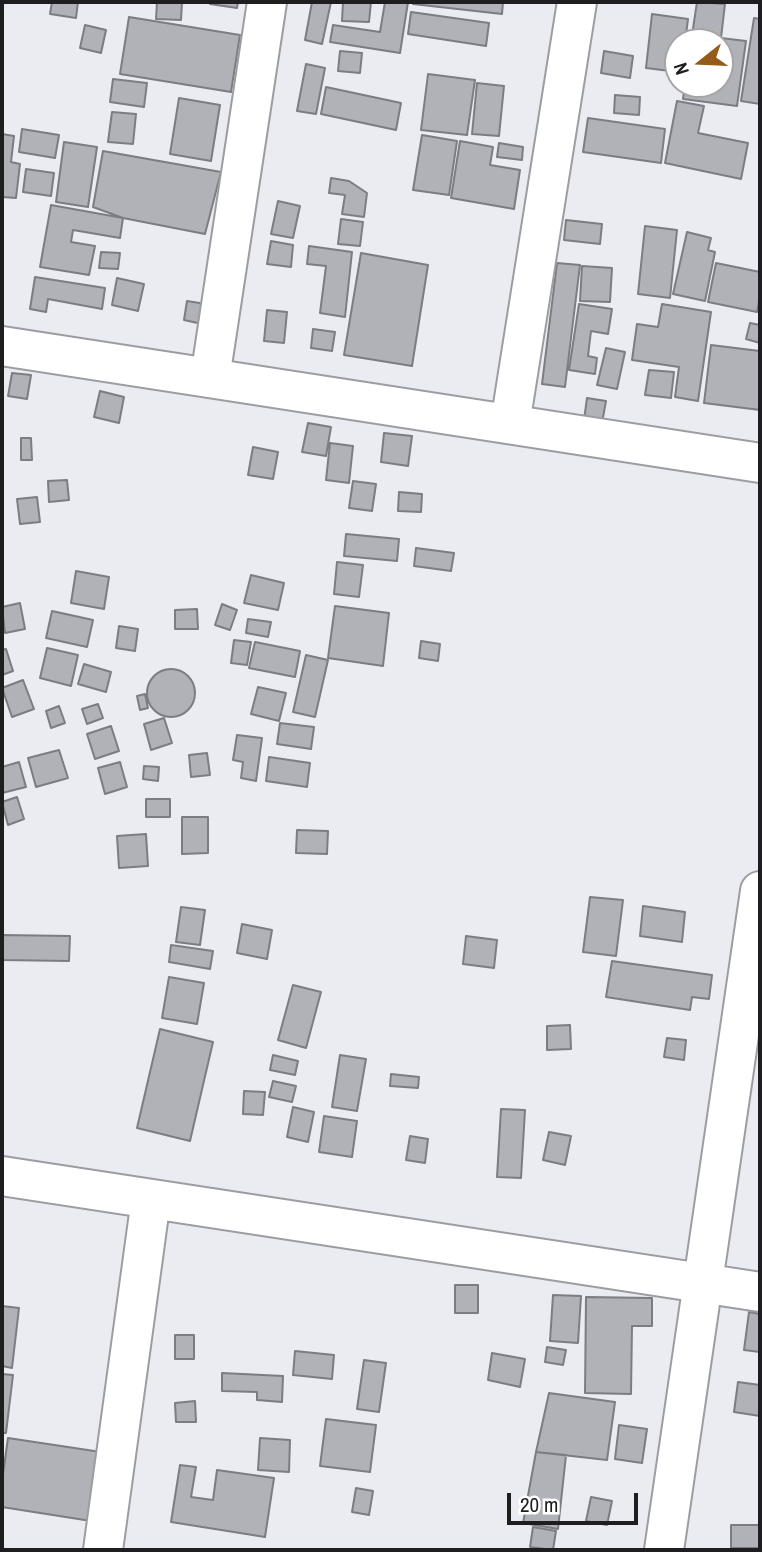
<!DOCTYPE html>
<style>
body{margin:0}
#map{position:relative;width:762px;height:1552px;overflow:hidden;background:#ebecf2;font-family:"Archivo Narrow",sans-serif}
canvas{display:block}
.frame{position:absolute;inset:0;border:4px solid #1e1e20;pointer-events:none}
.north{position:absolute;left:664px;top:28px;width:70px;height:70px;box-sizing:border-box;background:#fff;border:2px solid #a5a5a6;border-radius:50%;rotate:252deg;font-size:19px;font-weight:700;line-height:28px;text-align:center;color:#1e1e20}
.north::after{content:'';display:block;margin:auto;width:24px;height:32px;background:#955c19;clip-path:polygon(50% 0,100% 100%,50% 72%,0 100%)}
.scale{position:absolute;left:507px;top:1493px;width:131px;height:32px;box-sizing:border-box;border:4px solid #1e1e20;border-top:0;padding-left:9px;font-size:21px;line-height:24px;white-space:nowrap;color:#1e1e20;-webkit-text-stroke:5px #fff;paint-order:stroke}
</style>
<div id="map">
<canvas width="762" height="1552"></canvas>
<div class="frame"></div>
<div class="north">N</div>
<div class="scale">20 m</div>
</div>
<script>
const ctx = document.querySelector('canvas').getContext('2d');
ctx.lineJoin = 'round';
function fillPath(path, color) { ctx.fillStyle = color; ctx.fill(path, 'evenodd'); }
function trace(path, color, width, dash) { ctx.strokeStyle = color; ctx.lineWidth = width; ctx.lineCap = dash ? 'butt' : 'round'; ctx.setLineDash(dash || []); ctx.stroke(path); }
const building = new Path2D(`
 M52,2h26l-2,16 -26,-4z
 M157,2h25l-1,18 -25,-1z
 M210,2h28l-1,6 -27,-4z
 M312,2h19l-9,42 -17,-4z
 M343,2h28l-2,20 -27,-1z
 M385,2h23l-8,51 -70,-11 3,-17 47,7z
 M413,2h90l-1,12 -89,-10z
 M697,2l28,2 -4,34 25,3 -9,65 -54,-7 2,-15h35v-42h-29z
 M411,12l78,11 -3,23 -78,-12z
 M652,14l36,5 -3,23h-7v30l-32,-4z
 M129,17l111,18 -9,57 -111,-18z
 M754,18l6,1v85l-19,-3z
 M85,25l21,5 -5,23 -21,-5z
 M340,51l22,2 -2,20 -22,-2z
 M604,51l29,5 -3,22 -29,-5z
 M306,64l19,4 -9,46 -19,-3z
 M428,74l47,6 -8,55 -46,-5z
 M113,79l34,4 -3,24 -34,-5z
 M477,83l27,3 -5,50 -27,-2z
 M326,87l75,16 -5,27 -75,-16z
 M615,95l25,2 -1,18 -25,-2z
 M179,98l41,7 -9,56 -41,-7z
 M677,101l27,5 -6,27 50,10 -7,36 -76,-16z
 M112,112l24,2 -3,30 -25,-2z
 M588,118l77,11 -4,34 -78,-11z
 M22,129l37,6 -4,23 -36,-6z
 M2,134l12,2 -3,26 9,2 -4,34 -14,-1z
 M422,135l35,6 -8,54 -36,-5z
 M460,141l33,6 -3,18 30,5 -6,39 -63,-11z
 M64,142l33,5 -9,60 -32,-5z
 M499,143l24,4 -1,13 -25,-3z
 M103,151l118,21 -16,62 -82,-16 -30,-11z
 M26,169l28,4 -3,23 -28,-4z
 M331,178l18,3 18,12 -3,24 -22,-3 3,-19 -16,-2z
 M278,201l22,5 -7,32 -22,-4z
 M51,205l72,13 -3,20 -47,-8 -2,12 24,4 -6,29 -49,-8z
 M341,219l22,3 -3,24 -22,-2z
 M566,220l36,4 -2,20 -36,-4z
 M645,226l32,4 -7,68 -32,-4z
 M687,232l24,6 -3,12 7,2 -10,49 -32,-7z
 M271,241l22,4 -2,22 -24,-3z
 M309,246l43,6 -7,65 -25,-4 6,-47 -19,-2z
 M101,252l19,1 -2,16 -19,-1z
 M361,253l67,12 -16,101 -68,-11z
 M557,263l23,2 -15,122 -23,-3z
 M716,263l44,9v25l-3,15 -49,-10z
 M582,266l30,2 -2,34 -30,-1z
 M35,277l70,11 -3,21 -54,-10 -2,13 -16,-3z
 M117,278l27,6 -6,27 -26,-6z
 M187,301l19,3 -4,20 -18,-4z
 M579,304l33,5 -4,25 -17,-3 -3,25 9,2 -2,16 -26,-4z
 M662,304l49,8 -13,89 -23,-4 4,-30 -47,-7 5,-36 21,3z
 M267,310l20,2 -3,31 -20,-2z
 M750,323l10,2v18l-14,-4z
 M313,329l22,3 -3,19 -21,-3z
 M711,345l49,6v59l-56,-7z
 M606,348l19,4 -8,37 -20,-4z
 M649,370l25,2 -3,26 -26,-3z
 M12,373l19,2 -4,24 -19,-3z
 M100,391l24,6 -5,26 -25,-6z
 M587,398l19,3 -4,22 -18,-3z
 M308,423l23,4 -5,29 -24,-4z
 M384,433l28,3 -4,30 -27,-4z
 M21,438h10l1,22h-11z
 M330,443l23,3 -4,37 -23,-3z
 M253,447l25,5 -5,27 -25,-4z
 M67,480l2,20 -20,2 -1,-21z
 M353,481l23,3 -4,27 -23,-3z
 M399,492l23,2 -1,18 -23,-1z
 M37,497l3,25 -20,2 -3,-25z
 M346,534l53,5 -2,22 -53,-5z
 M416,548l38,5 -3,18 -37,-5z
 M337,562l26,3 -4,32 -25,-3z
 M76,571l33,6 -5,32 -33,-6z
 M251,575l33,8 -6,27 -34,-7z
 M20,603l5,26 -20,4 -3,-26z
 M222,604l15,6 -7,20 -15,-5z
 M335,606l54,7 -6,53 -55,-8z
 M197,609l1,20h-23v-19z
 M52,611l41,9 -6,27 -41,-9z
 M248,619l23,3 -3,15 -22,-4z
 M119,626l19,3 -3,22 -19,-3z
 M234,640l17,2 -4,23 -16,-2z
 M421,641l19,3 -2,17 -19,-3z
 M255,642l45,9 -5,26 -46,-9z
 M47,648l31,7 -7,31 -31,-8z
 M6,649l7,22 -11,4v-25z
 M306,655l22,5 -13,57 -22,-5z
 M84,664l27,8 -5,20 -28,-8z
 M147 693a24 24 0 1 1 48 0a24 24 0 1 1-48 0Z
 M23,680l11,29 -22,8 -10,-29z
 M258,687l28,6 -7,28 -28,-7z
 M145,694l3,14 -8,2 -3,-14z
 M98,704l5,14 -16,6 -5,-15z
 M59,706l6,17 -14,5 -5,-17z
 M164,718l8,25 -21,7 -7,-26z
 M280,723l34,4 -3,22 -34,-5z
 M111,726l8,25 -24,8 -8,-25z
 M237,735l25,3 -6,43 -15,-3 2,-16 -10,-2z
 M59,750l9,28 -32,9 -8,-29z
 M207,753l3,22 -19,2 -2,-22z
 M269,757l41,6 -3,24 -41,-6z
 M19,762l7,25 -24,6v-26z
 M120,762l7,25 -22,7 -7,-26z
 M144,766l15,1 -1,14 -15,-2z
 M17,797l7,22 -16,6 -6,-23z
 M146,799h24v18h-24z
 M182,817h26v36l-26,1z
 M297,830l31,1 -1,23 -31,-1z
 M146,834l2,32 -29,2 -2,-32z
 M590,897l33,3 -7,56 -33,-4z
 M643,906l42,6 -3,30 -42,-6z
 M181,907l24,3 -5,35 -24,-3z
 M242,924l30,6 -5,29 -30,-6z
 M2,935l68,1 -1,25 -67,-1z
 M466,936l31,4 -3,28 -31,-4z
 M171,945l42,6 -3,18 -41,-7z
 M612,961l100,14 -3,24 -17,-2 -2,13 -84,-13z
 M169,977l35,6 -7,41 -35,-6z
 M293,985l28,7 -15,56 -28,-8z
 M570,1025l1,24 -24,1v-24z
 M160,1029l53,13 -23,99 -53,-13z
 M667,1038l19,2 -2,20 -20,-3z
 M273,1055l25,6 -3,14 -25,-5z
 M340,1055l26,4 -9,52 -25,-4z
 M391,1074l28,3 -1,11 -28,-2z
 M273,1081l23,5 -4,16 -23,-5z
 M244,1091l21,1 -2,23 -20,-1z
 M293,1107l21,5 -6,30 -21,-5z
 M501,1109l24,1 -4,68 -24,-1z
 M324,1116l33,5 -5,36 -33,-5z
 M549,1132l22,4 -6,29 -22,-5z
 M410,1136l18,3 -3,24 -19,-3z
 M455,1285h23v28h-23z
 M553,1295l28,1 -3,47 -28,-2z
 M586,1297l66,1v28h-20l-1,68 -46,-1z
 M2,1306l17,2 -7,60 -10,-2z
 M749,1312l11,2v38l-16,-2z
 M175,1335h19v24h-19z
 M547,1347l19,3 -3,15 -18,-3z
 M295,1351l39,4 -2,24 -39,-4z
 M492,1353l33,6 -5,28 -32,-7z
 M364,1360l22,3 -7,49 -22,-3z
 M222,1373l61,3 -1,26 -25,-2v-8l-35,-1z
 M2,1374l11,1 -7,58h-4z
 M738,1382l22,3v31l-26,-4z
 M549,1393l66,9 -8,58 -71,-8z
 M195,1401l1,21h-20l-1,-19z
 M326,1419l50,6 -6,47 -50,-6z
 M619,1425l28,4 -5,34 -27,-4z
 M8,1438l93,14 -10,69 -89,-14v-26z
 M260,1438l30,2 -1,32 -31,-2z
 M536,1452l30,3 -8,74 -35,-6z
 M180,1465l16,2 -5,30 22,3 4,-30 57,8 -9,59 -94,-15z
 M356,1488l17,3 -4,24 -17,-3z
 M591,1497l21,4 -5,24 -21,-4z
 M731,1525h29v23h-29z
 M533,1527l23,4 -3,19 -23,-3z`);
fillPath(building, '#b0b2b7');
trace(building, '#7c7d82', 2);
const street = new Path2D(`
 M2,346l758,117
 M210,378l57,-376
 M510,424l67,-422
 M2,1176l758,116
 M103,1550l48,-351
 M664,1550l96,-659`);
trace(street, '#9c9da2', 42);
trace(street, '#fff', 38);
</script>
